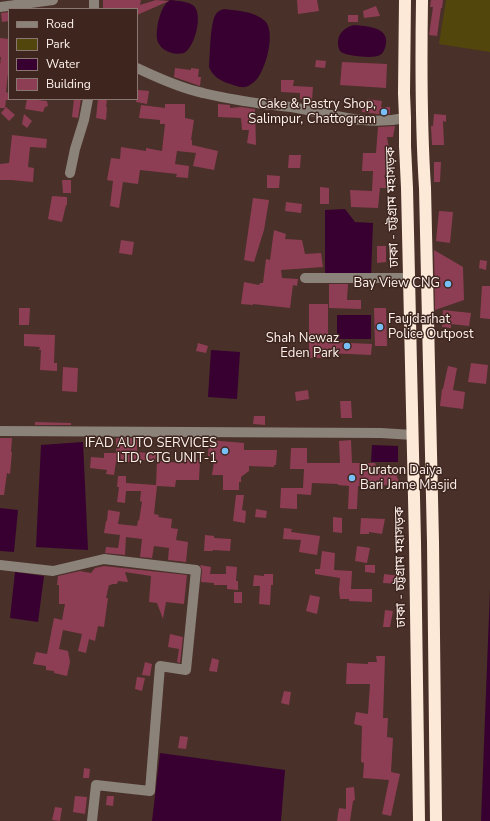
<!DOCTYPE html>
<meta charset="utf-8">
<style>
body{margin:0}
#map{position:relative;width:490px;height:821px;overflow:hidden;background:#493029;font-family:"Nunito Sans",sans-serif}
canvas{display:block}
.legend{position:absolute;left:8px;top:8px;width:130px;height:92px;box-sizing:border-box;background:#3e261f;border:1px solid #8b7771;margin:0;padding:5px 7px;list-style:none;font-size:12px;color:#fef1ed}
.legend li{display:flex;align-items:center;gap:8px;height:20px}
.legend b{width:20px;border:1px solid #8b7771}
</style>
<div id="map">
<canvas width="490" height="821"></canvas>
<ul class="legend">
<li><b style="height:5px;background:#8b8279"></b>Road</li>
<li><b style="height:11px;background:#53460c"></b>Park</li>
<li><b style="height:11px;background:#380031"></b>Water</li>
<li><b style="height:11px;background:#8e3e54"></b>Building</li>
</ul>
</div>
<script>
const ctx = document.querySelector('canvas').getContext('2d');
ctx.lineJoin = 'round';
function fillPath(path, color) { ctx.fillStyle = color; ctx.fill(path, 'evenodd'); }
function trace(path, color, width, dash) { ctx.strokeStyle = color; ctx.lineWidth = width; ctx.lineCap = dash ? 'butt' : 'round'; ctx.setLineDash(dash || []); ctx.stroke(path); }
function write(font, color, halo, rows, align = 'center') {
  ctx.font = font + ' "Nunito Sans","Noto Sans Bengali",sans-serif'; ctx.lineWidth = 3; ctx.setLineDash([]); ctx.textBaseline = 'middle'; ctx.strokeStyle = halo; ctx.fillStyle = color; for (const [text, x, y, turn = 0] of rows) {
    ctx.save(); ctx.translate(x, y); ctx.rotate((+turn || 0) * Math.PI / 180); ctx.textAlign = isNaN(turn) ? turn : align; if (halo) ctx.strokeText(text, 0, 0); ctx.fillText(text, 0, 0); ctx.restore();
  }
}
fillPath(new Path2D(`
 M446,0h44v52l-51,-8z`), '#53460c');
fillPath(new Path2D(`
 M170,0c8,1 17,1 24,6 9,9 1,41 -10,47 -4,1 -9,1 -12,0 -6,-2 -10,-4 -13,-9 -6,-8 1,-39 11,-44z
 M224,9c14,2 30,2 41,12 11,11 1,47 -8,58 -3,3 -7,7 -12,8 -6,1 -13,-3 -18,-4 -8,-3 -15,-8 -18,-16 1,-11 1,-45 7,-53 2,-3 5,-4 8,-5z
 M354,25c12,1 35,2 32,19 -1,4 -2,9 -6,11 -6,4 -33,1 -39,-3 -2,-2 -3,-5 -3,-8 -1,-10 7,-17 16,-19z
 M345,209l10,13 18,1 -2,53 -46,-1v-65z
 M337,315h34v24h-34z
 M211,350l29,2 -3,47 -29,-2z
 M83,442l5,108 -52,-3 5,-102z
 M372,445l26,1v16h-27z
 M0,508l18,2 -4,42 -14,-1z
 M15,572l29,4 -6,46 -28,-4z
 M490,589v232h-9z
 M160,753l125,17 -4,51h-129z`), '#380031');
fillPath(new Path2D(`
 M103,0h38l-1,5 16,-5 13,1 -32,14v-6h-34z
 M297,0h20l2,11 -21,3z
 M431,0h12l-1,8h-1l-4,28 -8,-1 4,-28h-3z
 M376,6l4,10 -16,2 -1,-7z
 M9,12v9l-7,1 -1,-9z
 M348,15h10v7h-10z
 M0,38l9,1v35l-1,-1 -2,19 3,1v7h-3l-1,8h-5v-43l1,-8h-1z
 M316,60l10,1 -1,7 -10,-1z
 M342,62l45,2 -1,24 -46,-3z
 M175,68l16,2v-2l8,1 -1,8h3l-1,9 -26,-9z
 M281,80h13l-1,6 20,1 -1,13 -12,-1v-6l-19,-1z
 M138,90l11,1 -2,13 -11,-2z
 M27,99l20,2 1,5 -3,1 -2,5 -18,-3z
 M74,99h7l-3,19 -6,-1z
 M98,99h9l-1,8h1l-1,13 -10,-2z
 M367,99l15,2 -1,6h9v7h-12l-16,-2v-7l4,1z
 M165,104h20v14l9,2 -3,20h1v5l26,6 -4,19 -21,-4 3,-13 -19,-2 -2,13 14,2 -1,12 -12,-1 1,-3 -37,-4 -2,14 -15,-2 -4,26 -9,-2 3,-25 -6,-1 4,-22 9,1 1,-12 25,4v-3l16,3 3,-27h-5v-4l-21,-2 2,-13 24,3z
 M218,104l12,1v3l11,-1 14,2 1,36 -9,-2 2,-13h-7l-1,-12 -23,-1z
 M6,107l9,8 -6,6 -8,-8z
 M24,114l8,7 -5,7 -5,-4z
 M434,114l12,1v7l-3,-1 1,24h-12l-1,-19h2z
 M395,126l-2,11h-6l3,18 -2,33h-8l-2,20 -27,-1 -1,-17 22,1 1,-20h-11l1,-18h13l2,-26z
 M12,135l35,4 -1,9 -16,-1 -2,20 6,1 -1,14 -22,-2h-11v-16l9,-1z
 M289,155h12l-1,13h-12z
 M434,162h7l-1,20h-6z
 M267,175l13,1 -1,12h-12z
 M62,180h9v13h-8z
 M320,187l9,1v16h-9z
 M52,196l15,1v8h-1l-4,17 -14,-3z
 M253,198l16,2 -5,30 -10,32 -10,-2z
 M286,202l16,2 -1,9 -16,-2z
 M439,211l14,1 -3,31 -14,-2z
 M274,230l12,4 -1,5 17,1 3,14 16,-1 2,14 -42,3 1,8 16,1 -1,7 -4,-1 -3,23 -37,-4v1l-12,-1 3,-22 15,3 1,-2h3l3,-24 4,1z
 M121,240l13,2 -2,13 -13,-2z
 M377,246h9v16l-9,1z
 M434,250l29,17 1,33 -29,10z
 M480,260l7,1 -1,9 -7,-2z
 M329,284h19l-1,16h14v9l-32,-1z
 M482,286h8v33l-10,-1z
 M309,304h19v38l44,2 -1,11 -43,-2v5h-19z
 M19,308h11l-1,17h-10z
 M374,308h12l1,38h-12z
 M443,310l28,3 -2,13 -18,-2v4l-9,-1z
 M24,334l31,1 -1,28h3v8l-17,-1 1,-20h-2l1,-3 -16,-1z
 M198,343l10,3 -2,7 -10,-2z
 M471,363l17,2 -2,19 -18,-2z
 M448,366l9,2 -4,22 12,2 -2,17 -23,-3 2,-17h1z
 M63,367l15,1 -1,24 -15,-1z
 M308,390l1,9 -13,2 -1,-9z
 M340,401h11l1,17h-11z
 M254,416h11v9l-12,-1z
 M35,422l36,1v2h-36z
 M0,438h12l-1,14h1l-2,22 -3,-1 -3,22h-4z
 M116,438h21v14l19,2 -1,8 -18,-3v3h-21l-2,13 -8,-1 1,-4 -17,-2 1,-11 13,1v-5h12z
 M209,440l35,3v7h33l-1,15h-2v2l-25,-1v5l-8,6v5h-2v8h-16v-15h-11l3,-19h-7z
 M351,440l1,23h23l1,3h17l6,16 -22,5 -19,-1 -1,23h-9l1,-23 -11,-1v-1l-26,-1 -1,12 -14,-1v15l-17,-1 1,-20h22l1,-19h-14l1,-21h16v15h33l-1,-22z
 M184,459l16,1 -1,20h-23l-1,7 -18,-1 -3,28 5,1 -1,2 14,2 -1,9 7,1 -2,11 12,2 -2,20 -18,-2 1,-12 -15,-2 -2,12 -12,-1 2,-18 -16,-2 -1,18 -20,-2 1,-6 12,1 2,-13 -16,-2 2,-12h1l1,-11 12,2 -2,12 19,2 1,-6 1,1 3,-19 -2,-1 1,-10h-15l-1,12 -8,-1 2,-15h-2l1,-11h8v7l30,2 1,-24 26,2z
 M236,495h8l-2,15 4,1 -1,12 -12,-2z
 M256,509l11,2 -1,7 -11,-1z
 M333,517l9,1v15l-9,-1z
 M361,518l24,1 -3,15 -13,-2v2h-9z
 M284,528l8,1 -1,3 29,4 -3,19 -18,-3 2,-12 -18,-1z
 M205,535l9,1v2l17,1 -1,12 -17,-1v1h-9z
 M357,546l13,2 -3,15 -12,-2z
 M322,551l13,2 -1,17 18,1 -1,18h21v13l-23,-1v-2h-9l-1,-9 1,-12 -25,-4v-5h5z
 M200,565l11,2 -1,7h16v-8l11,1 -1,14h2v9l-11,-1v-4h-13v-2l-13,-1 1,-12z
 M365,565h10v8l-10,-1z
 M104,566l83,9 -3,29 -18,-2 -3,17 -6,-16 -8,-1 2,-26 -26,-4 3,10 -10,-1 -1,3h-6l1,1h-3l-3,13h2l-4,29 -6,-1 -3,15 -6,-2 -3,14 -8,-2 4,-17 -19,-4 -4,19 9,2 2,11 -3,14 -13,-3v-2l-8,-1v-4l-13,-2 3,-12 11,2 7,-36 8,2 3,-16h-6v-19h-2l1,-9 22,-5 11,2 4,-5z
 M264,574h9v11h-2l-1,20 -11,-1 1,-18h-7l1,-11 10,1z
 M384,574l16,2 -1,8 -16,-1z
 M234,592h8v11h-8z
 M310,595l10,2 -3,17 -11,-3z
 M385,610l8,1 -3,16h-7z
 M170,634l13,3 -3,26 -3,-1 2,-13 -11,-2z
 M376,656h9l-2,62h5l-1,19 6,1 -2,34 9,2 -9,42 -9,-2 7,-34 -26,-2 1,-15 -3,-1 1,-36 -8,-2 2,-12 12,2 2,-30h-24l1,-21 21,1v-2h9z
 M212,658l7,2 -2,12 -8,-1z
 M145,662l7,2 -2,12 -8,-1z
 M137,677l8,1 -3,13 -7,-2z
 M284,691l7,1 -2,13 -8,-2z
 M180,736l8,1 -2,12 -8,-1z
 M84,768l6,1 -1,9h-6z
 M354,787l1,13 -2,1 -3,20h-13l2,-13 7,1v-21z
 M75,796l12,1 -2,17 -12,-2z
 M107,796h7l-1,10 -7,-1z
 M55,807l7,1 -2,13 -8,-1z`), '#8e3e54');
trace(new Path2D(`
 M94,0v9
 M0,7l53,-7
 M137,68c21,10 43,20 66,25 20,5 40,8 60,11 11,1 23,2 34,4 36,7 71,18 108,10
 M70,173l5,-24 9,-29 4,-21
 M305,278h104
 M0,431l381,2 32,2
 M0,565l53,6 51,-12 92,11 -10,100 -26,-4 -10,125 -54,-6 -4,36`), '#8b8279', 10);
trace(new Path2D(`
 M405,0l-1,93 1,25v28l2,42 8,354 4,279
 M422,0c-1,63 -1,126 3,188l8,354 3,279`), '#fde9d8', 12);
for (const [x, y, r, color] of [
 [384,112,4,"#78bff7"],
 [448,284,4,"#78bff7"],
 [380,327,4,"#78bff7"],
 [347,346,4,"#78bff7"],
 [225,451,4,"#78bff7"],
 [352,478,4,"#78bff7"]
]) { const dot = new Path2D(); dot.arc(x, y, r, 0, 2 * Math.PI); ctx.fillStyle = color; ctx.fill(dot); trace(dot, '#3e261f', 1.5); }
write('13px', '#fef1ed', '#3e261f', [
 ["Cake & Pastry Shop,",376,105],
 ["Salimpur, Chattogram",376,120],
 ["Bay View CNG",440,284],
 ["Faujdarhat",388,320,"left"],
 ["Police Outpost",388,335,"left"],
 ["Shah Newaz",339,339],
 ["Eden Park",339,354],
 ["IFAD AUTO SERVICES",217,444],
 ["LTD, CTG UNIT-1",217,459],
 ["Puraton Daiya",360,471,"left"],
 ["Bari Jame Masjid",360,486,"left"]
], 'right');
write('13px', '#fef1ed', '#3e261f', [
 ["ঢাকা - চট্টগ্রাম মহাসড়ক",393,207,-92],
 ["ঢাকা - চট্টগ্রাম মহাসড়ক",401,567,-91]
]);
</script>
